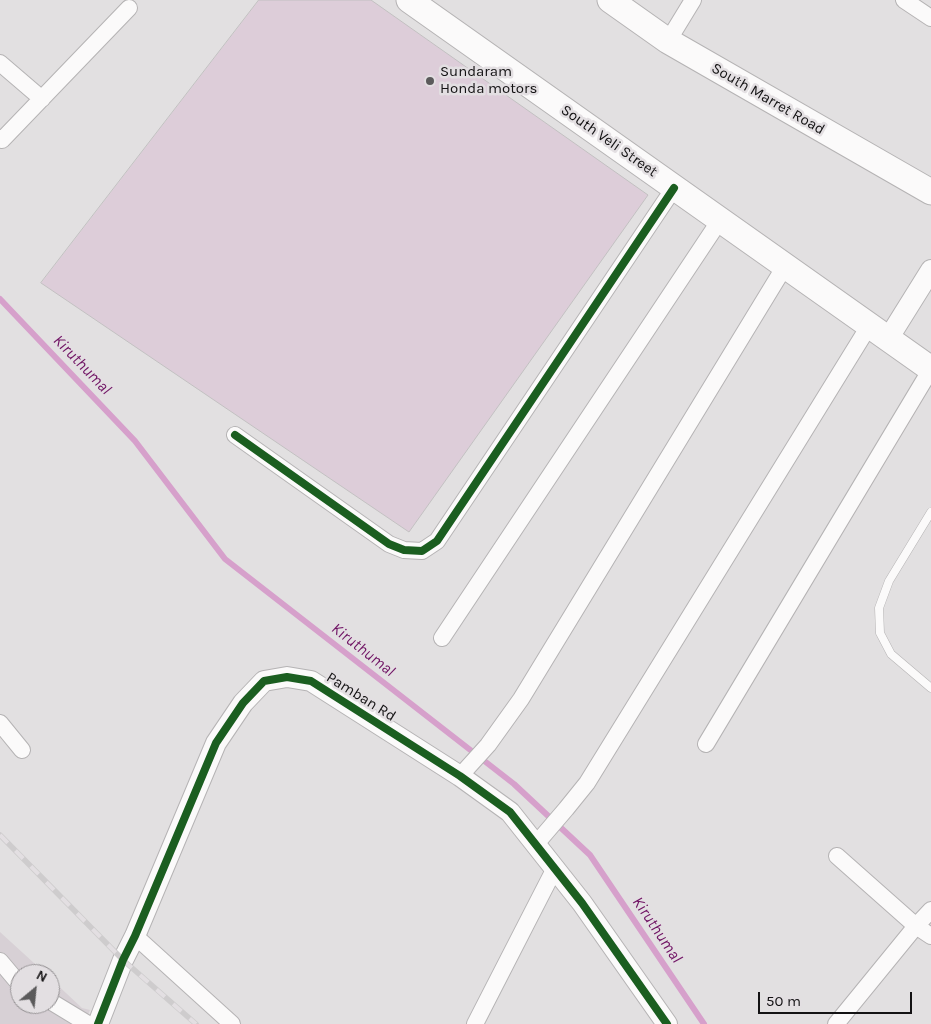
<!DOCTYPE html>
<style>
body{margin:0}
#map{position:relative;width:931px;height:1024px;overflow:hidden;background:#e2e0e1;font-family:Karla,sans-serif}
canvas{display:block}
.north{position:absolute;left:10px;top:964px;width:50px;height:50px;box-sizing:border-box;background:#e3dfe2;border:1px solid #908d8f;border-radius:50%;rotate:28deg;font-size:14px;font-weight:700;line-height:20px;text-align:center;color:#131213}
.north::after{content:'';display:block;margin:auto;width:18px;height:22px;background:#5b5a5b;clip-path:polygon(50% 0,100% 100%,50% 72%,0 100%)}
.scale{position:absolute;left:758px;top:992px;width:154px;height:22px;box-sizing:border-box;border:2px solid #131213;border-top:0;padding-left:6px;font-size:15px;line-height:18px;white-space:nowrap;color:#131213;-webkit-text-stroke:4px #e3dfe2;paint-order:stroke}
</style>
<div id="map">
<canvas width="931" height="1024"></canvas>
<div class="north">N</div>
<div class="scale">50 m</div>
</div>
<script>
const ctx = document.querySelector('canvas').getContext('2d');
ctx.lineJoin = 'round';
function fillPath(path, color) { ctx.fillStyle = color; ctx.fill(path, 'evenodd'); }
function trace(path, color, width, dash) { ctx.strokeStyle = color; ctx.lineWidth = width; ctx.lineCap = dash ? 'butt' : 'round'; ctx.setLineDash(dash || []); ctx.stroke(path); }
function write(font, color, halo, rows, align = 'center') {
  ctx.font = font + ' Karla,sans-serif'; ctx.lineWidth = 5; ctx.setLineDash([]); ctx.textBaseline = 'middle'; ctx.strokeStyle = halo; ctx.fillStyle = color; for (const [text, x, y, turn = 0] of rows) {
    ctx.save(); ctx.translate(x, y); ctx.rotate((+turn || 0) * Math.PI / 180); ctx.textAlign = isNaN(turn) ? turn : align; if (halo) ctx.strokeText(text, 0, 0); ctx.fillText(text, 0, 0); ctx.restore();
  }
}
fillPath(new Path2D(`
 M0,932l46,42h-26v30h30v-26l32,30 8,2 -6,14h-84z`), '#d7d0d5');
trace(new Path2D(`
 M0,299l135,142 90,118 289,225 76,71 114,169`), '#d6a0cb', 6);
const building = new Path2D(`
 M259,0h112l277,195 -239,337 -368,-249z`);
fillPath(building, '#ddcdd9');
trace(building, '#c2c0c1', 1);
const service = new Path2D(`
 M931,512l-42,69 -10,27 1,25 11,21 40,34`);
const minor = new Path2D(`
 M904,0l27,18
 M668,41l25,-41
 M0,63l42,36
 M0,138l2,2 127,-132
 M235,435l154,109 15,6 18,1 15,-10 237,-353
 M442,638l278,-418
 M0,723l22,27
 M706,744l225,-375
 M460,776l28,-31 33,-46 264,-433
 M536,844l30,-35 21,-26 282,-457
 M837,856l79,70 15,10
 M135,936l97,88
 M0,961l16,19
 M50,1001l38,23
 M475,1024l80,-156
 M836,1024l80,-98 15,-16`);
const tertiary = new Path2D(`
 M888,339l43,-69
 M98,1024l25,-64 12,-24 81,-193 27,-40 21,-22 23,-4 24,4 149,95 50,36 72,91 85,121`);
const primary = new Path2D(`
 M409,0l522,369
 M610,0l58,41 263,151`);
trace(service, '#b5b3b4', 9);
trace(minor, '#b5b3b4', 18);
trace(tertiary, '#b5b3b4', 22);
trace(primary, '#b5b3b4', 27);
trace(service, '#fbfafa', 8);
trace(minor, '#fbfafa', 16);
trace(tertiary, '#fbfafa', 20);
trace(primary, '#fbfafa', 25);
const rail = new Path2D(`
 M0,835l123,125 73,64`);
trace(rail, '#cecccd', 5.5);
trace(rail, '#e3dfe2', 4, [11]);
trace(new Path2D(`
 M235,435l154,109 15,6 18,1 15,-10 237,-353
 M98,1024l25,-64 12,-24 81,-193 27,-40 21,-22 23,-4 24,4 149,95 50,36 72,91 85,121`), '#1b5e20', 8);
for (const [x, y, r, color] of [
 [430,81,5,"#5b5a5b"]
]) { const dot = new Path2D(); dot.arc(x, y, r, 0, 2 * Math.PI); ctx.fillStyle = color; ctx.fill(dot); trace(dot, '#e3dfe2', 2); }
write('15px', '#131213', '#e3dfe2', [
 ["Sundaram",440,72],
 ["Honda motors",440,89]
], 'left');
write('15px', '#131213', '#e3dfe2', [
 ["South Marret Road",768,99,30],
 ["South Veli Street",609,141,35],
 ["Pamban Rd",361,697,32]
]);
write('italic 16px', '#6f1263', '#e3dfe2', [
 ["Kiruthumal",82,365,46],
 ["Kiruthumal",363,650,38],
 ["Kiruthumal",657,930,56]
]);
</script>
